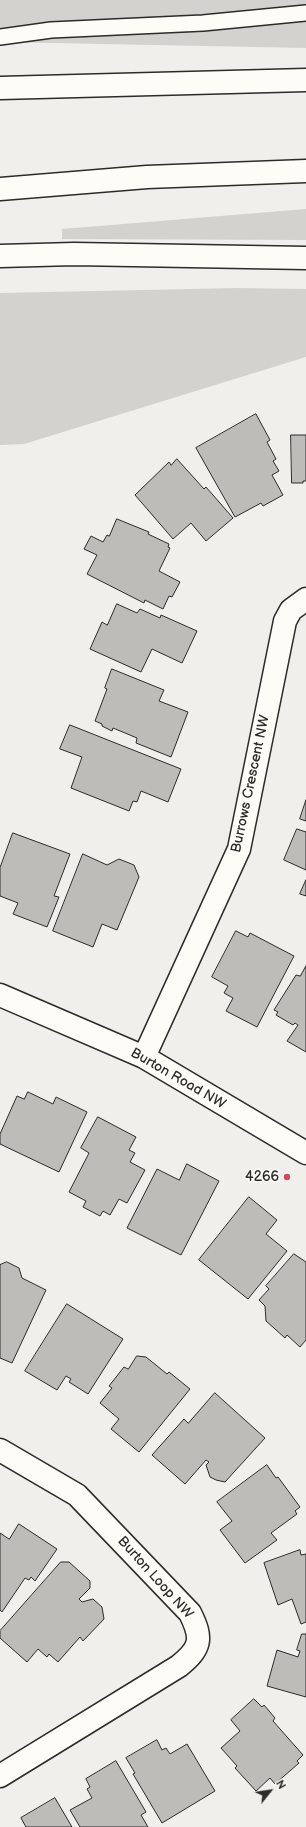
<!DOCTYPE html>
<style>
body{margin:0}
#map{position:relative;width:306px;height:1827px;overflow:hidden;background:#f0efeb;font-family:"Balsamiq Sans",sans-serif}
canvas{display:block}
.north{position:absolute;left:250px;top:1771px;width:40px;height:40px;-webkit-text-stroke:3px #fdfcf7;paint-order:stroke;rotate:60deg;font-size:11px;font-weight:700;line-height:16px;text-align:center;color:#2b2b2b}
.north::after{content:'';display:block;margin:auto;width:14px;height:18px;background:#2b2b2b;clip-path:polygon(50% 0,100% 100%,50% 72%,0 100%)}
</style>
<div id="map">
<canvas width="306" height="1827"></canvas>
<div class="north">N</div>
</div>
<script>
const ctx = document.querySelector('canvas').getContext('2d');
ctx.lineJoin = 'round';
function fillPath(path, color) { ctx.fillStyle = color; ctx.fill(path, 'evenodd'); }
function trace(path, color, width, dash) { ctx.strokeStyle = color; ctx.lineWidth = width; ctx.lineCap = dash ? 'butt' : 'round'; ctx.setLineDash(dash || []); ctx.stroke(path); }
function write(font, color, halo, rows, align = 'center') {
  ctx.font = font + ' "Balsamiq Sans",sans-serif'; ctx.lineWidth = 3; ctx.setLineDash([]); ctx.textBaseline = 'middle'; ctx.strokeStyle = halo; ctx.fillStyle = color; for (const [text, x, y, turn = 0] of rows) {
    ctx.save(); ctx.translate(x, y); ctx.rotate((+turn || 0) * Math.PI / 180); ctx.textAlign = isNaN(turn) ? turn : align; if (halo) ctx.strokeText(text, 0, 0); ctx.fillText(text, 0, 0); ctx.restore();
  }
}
fillPath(new Path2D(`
 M0,0h306v48l-306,-6z
 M306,209v31l-244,-1v-10z
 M238,288l68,1v68l-282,87 -24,1v-152z`), '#d3d2cf');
const building = new Path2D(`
 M256,414l14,26 -3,2 9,17 -3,2 6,10 -7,4 11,20 -20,11 -2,-3 -26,14 -39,-69z
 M291,435h15v46h-3v2h-11z
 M177,459l27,30 2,-2 27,31 -27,23 -15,-18 -18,16 -38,-44 34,-33 2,3z
 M117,519l32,13 -1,2 21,10 -1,3 2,1 -11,23 21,11 -8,15 -3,-1 -6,13 -18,-9 -1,3 -57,-29 10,-19 -13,-6 7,-13 12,6 4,-7 2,1z
 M117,604l20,9 3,-4 20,9 1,-3 36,16 -15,32 -30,-14 -11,23 -51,-23 12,-27 5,3z
 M112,669l52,21 -5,11 29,11 -17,45 -35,-14 1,-5 -24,-10 -1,3 -10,-5v-2l-7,-3 12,-32 -2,-1z
 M70,725l111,44 -13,33 -27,-11 -4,11 -4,-1 -4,10 -58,-23 11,-31 -22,-8z
 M306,800v21l-6,-2z
 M297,829l9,3v38l-22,-10z
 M13,833l57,21 -16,42 5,1 -12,30 -34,-13 5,-11 -18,-7v-28z
 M83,854l24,11 12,-6 15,6 5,12 -22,53 -15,-6 -9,23 -40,-16z
 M306,880v16l-6,-2z
 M236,931l12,6 2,-4 44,23 -37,71 -31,-16 7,-13 -9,-5 4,-7 -16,-9z
 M306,966v86l-19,-11 11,-16 -3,-2 -2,2 -17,-10 2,-3 -4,-2 22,-35 4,1z
 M28,1092l25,12 3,-7 31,15 -28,60 -59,-28v-10l17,-38 7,3z
 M98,1117l38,20 -7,13 6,3 -5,9 15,8 -18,33 -8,-4 -9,16 -7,-4 -3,5 -17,-9 3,-6 -17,-9 20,-39 -8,-5z
 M187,1164l32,17 -38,74 -54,-27 30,-59 22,11z
 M249,1197l28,23 -11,14 21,17 -39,48 -49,-39z
 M294,1254l12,8v78l-6,7 -13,-12 -2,3 -19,-17 -1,-15 -6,-6 10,-11 -3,-3z
 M7,1262l12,6 3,10 24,12 -34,73 -12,-5v-93z
 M67,1304l56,35 -35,55 -19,-12 2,-3 -5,-3 -9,14 -32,-19z
 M137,1356l9,1 21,17 2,-2 21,17 -51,63 -28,-23 8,-10 -19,-16 12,-15 -3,-2 15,-19 4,2z
 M215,1393l50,45 -40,44 -9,-2 -6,-3 -4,-12 3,-3 -3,-2 -21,24 -33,-29 32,-36 4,4z
 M267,1465l9,13 2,-1 22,30 -5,4 2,3 -26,19 6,7 -32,23 -25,-33 12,-9 -15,-19z
 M19,1524l38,25 -22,32 -4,-4 -2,3 -4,-2 -23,34 -2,-2v-77l9,6z
 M300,1550l1,5 5,-1v68l-5,2 -9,-25 -14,6 -14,-42z
 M61,1562h8l21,19v7l-11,11 3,3 11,-3 9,8 2,12 -21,22 -3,-4 -22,25 -9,-8 -2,3 -9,-8 -11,13 -27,-24v-7z
 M302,1634h4v63l-39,-11 10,-36 21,7 2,-6 -3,-1z
 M254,1699l8,8 2,-2 11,13 -2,3 30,34 -6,6 2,2 -24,21 -5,-6 -14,13 -21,-23 2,-2 -16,-18 19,-17 -9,-11z
 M157,1740l5,10 4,-2 4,6 17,-10 28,47 -53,32 -29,-49 2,-1 -9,-15z
 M116,1761l30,51 -5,3 7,12h-68l-10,-17 22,-12 -5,-9 3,-2 -4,-8z
 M55,1798l17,29h-46l-5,-9z`);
fillPath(building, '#bdbcb8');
trace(building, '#2b2b2b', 1);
const service = new Path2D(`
 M0,37l51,-7 152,-7 103,-10`);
const minor = new Path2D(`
 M144,1057l95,-208 46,-228 6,-11 15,-11
 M0,1450l77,45 113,118c13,26 11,35 -11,53l-179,110`);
const tertiary = new Path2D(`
 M0,995l144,62 162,96`);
const motorway = new Path2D(`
 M0,88l306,-8
 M0,189l147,-12 159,-6
 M0,256l74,-2 232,4`);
trace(service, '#2b2b2b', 18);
trace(minor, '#2b2b2b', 25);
trace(tertiary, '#2b2b2b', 25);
trace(motorway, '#2b2b2b', 25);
trace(service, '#fdfcf7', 15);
trace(minor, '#fdfcf7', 22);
trace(tertiary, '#fdfcf7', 22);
trace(motorway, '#fdfcf7', 22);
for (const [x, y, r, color] of [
 [287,1177,4,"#d1495b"]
]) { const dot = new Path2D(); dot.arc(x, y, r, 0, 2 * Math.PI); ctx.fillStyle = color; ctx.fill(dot); trace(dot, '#fdfcf7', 1.5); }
write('14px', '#2b2b2b', '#fdfcf7', [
 ["Burrows Crescent NW",251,784,-78],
 ["Burton Road NW",178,1079,30],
 ["Burton Loop NW",155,1578,48]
]);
write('14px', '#2b2b2b', '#fdfcf7', [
 ["4266",279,1177]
], 'right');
</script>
